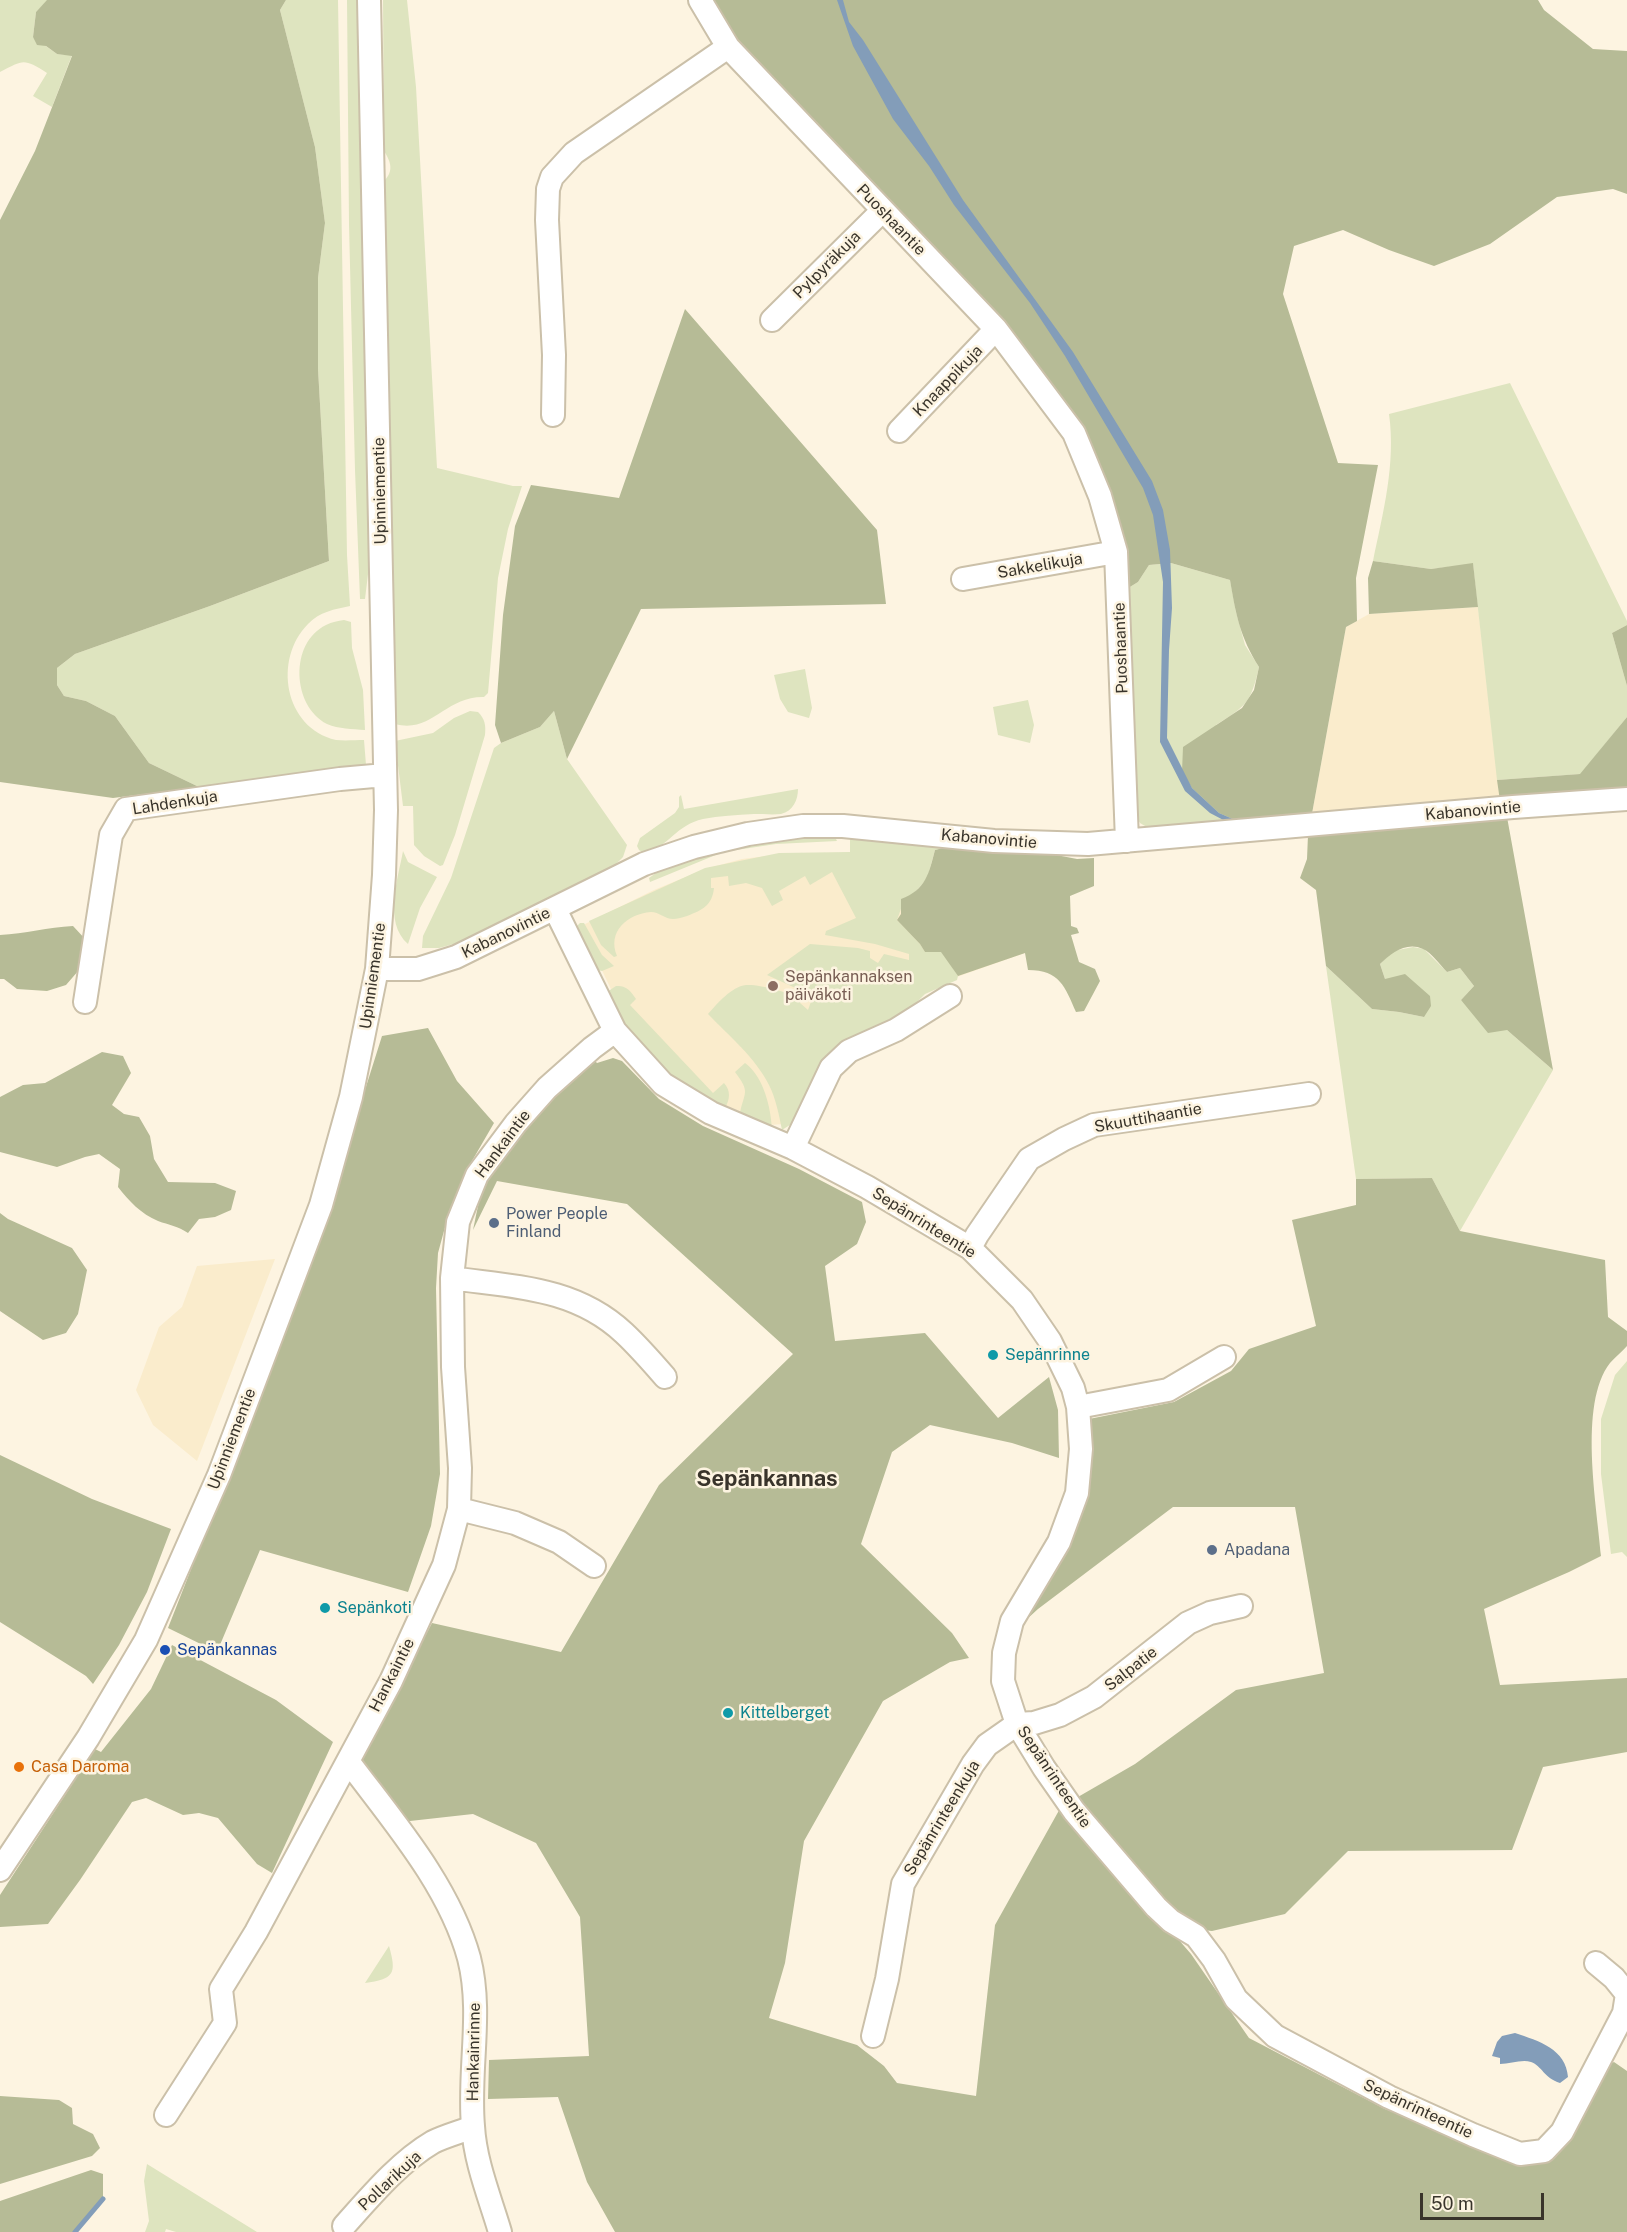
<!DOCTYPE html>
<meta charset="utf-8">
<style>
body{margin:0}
#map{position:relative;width:1627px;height:2232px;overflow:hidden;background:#fdf4e1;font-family:"Public Sans",sans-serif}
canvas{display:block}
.scale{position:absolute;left:1420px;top:2193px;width:124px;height:27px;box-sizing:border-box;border:3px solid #39342b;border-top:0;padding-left:8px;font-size:18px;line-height:21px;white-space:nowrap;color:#39342b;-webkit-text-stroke:4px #fdf4e1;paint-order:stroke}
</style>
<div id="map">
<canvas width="1627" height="2232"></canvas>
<div class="scale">50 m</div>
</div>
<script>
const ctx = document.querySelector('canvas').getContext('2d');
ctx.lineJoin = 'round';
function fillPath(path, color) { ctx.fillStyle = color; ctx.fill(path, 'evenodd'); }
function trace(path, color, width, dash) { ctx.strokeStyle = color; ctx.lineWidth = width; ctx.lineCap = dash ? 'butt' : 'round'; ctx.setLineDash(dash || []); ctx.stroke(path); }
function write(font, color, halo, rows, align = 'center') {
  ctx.font = font + ' "Public Sans",sans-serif'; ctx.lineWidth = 5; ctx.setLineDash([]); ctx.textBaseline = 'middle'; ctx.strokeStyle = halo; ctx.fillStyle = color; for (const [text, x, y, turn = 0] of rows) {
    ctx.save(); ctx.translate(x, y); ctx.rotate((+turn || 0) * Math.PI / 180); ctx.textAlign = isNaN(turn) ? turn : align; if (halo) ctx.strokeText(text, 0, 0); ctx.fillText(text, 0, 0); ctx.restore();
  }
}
fillPath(new Path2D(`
 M1478,607l22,194 -189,18 35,-192 23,-13z
 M791,853l248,95 -85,30 -29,14 -141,132 -15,1 -55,-24 -86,-76 -47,-99 73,-36 51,-21 37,-10z
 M275,1259l-78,202 -44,-36 -17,-35 23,-63 23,-20 15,-41z`), '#faeccc');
fillPath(new Path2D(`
 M0,0h48l-12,12 -3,25 24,17 15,1 -20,52 -19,-11 14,-23c-24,-15 -23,-13 -47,-1z
 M286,0h52l9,555 3,51c-15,3 -31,6 -42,18 -35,35 -24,104 28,116 9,1 20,0 28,0l2,25 -167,22 -50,-24 -34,-47 -29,-15 -22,-5 -7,-11v-17l18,-14 135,-48 119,-45 -11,-192v-91l7,-55 -10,-76 -35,-137z
 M347,0h13l12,541 -7,58h-5l-5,-129 -6,-246z
 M383,0h24l9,87 21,381 76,18h9l-14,43 -10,49 -10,115 -4,4c-39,-1 -52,37 -89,27l-11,-543c10,-10 7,-19 0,-30z
 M1510,383l117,238v4l-15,8 15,53v31l-46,57 -84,6 -24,-216 -42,5 -58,-8c10,-48 23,-97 16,-147z
 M1171,563l59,17 6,32 9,33 14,22c-8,36 -13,39 -43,58l26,98 -92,6 -10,-6 -7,-12 -8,-221 13,-8 11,-17z
 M344,620l7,2 1,26 11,42 2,40c-13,-1 -26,-1 -38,-6 -35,-18 -38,-81 -1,-99 6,-3 12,-4 18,-5z
 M805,669l7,39 -3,10 -21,-6 -8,-13 -6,-24z
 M1028,700l6,25 -4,18 -32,-8 -5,-28z
 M470,711l8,1c7,7 8,13 7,23l-30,100 -12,30 -3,1 -16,-10 -10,-11 -1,-39h-10l-8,-65 38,-8 21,-15z
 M554,711l13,48 60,86 -4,12 -7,7 -151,77 -26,7h-17l1,-12 28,-58 43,-130 7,-5 39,-16z
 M798,789c0,11 -5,22 -17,25 -8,1 -19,0 -27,0 -17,1 -35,2 -51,5 -27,6 -34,27 -58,35l-6,-4 -2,-4 3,-8 35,-25 4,-6v-10l2,-2 3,14z
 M900,836l51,10 -16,4 -8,29 -25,27 -5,14 23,24 5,8h17l16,24 -1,4 -32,14 -19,19 -61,31 -52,79 -11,7c-3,-15 -6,-31 -13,-45 -14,-28 -40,-49 -61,-71 10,-11 23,-27 38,-29 14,-1 44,8 56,14l-2,4 8,7 5,-14 -46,-21 43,-31 48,4 12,3v7l8,5 6,-9 25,6v-6l-34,-10 -50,-9 1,-4 30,-13 -24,-46 -22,13 -5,-9 -26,15 4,9 -11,6 -10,-18 -16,-5 -17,3 -1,-10 -17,2v10h3c-2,18 -12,22 -27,28 -4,1 -10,3 -14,3 -8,0 -14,-7 -22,-7 -24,2 -44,20 -34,44l-3,1 -13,-12 -12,-24 116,-53 74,-15 71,-1v-13z
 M801,838l35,1 1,2 -61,3 -53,8 -73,30 -1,-4c38,-30 104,-37 152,-40z
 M403,851l5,11 29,15 -17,31 -12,36c-25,-22 -10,-65 -5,-93z
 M580,923h4l18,32 12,11 -12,5 -5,-1 -21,-43z
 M1413,947l11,2 23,23 13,-4 14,18 -13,14 46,30 46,40 -93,161 -28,-53 -76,1 -30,-213 46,43 27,3 25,5 -39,-38 -5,-15 13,-13z
 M616,986c10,-1 15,5 20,13l-6,6 83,88 11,-10c7,8 6,16 1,25l-55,-30 -46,-53 -17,-33z
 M745,1063c19,14 26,45 27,67l-32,-17c4,-21 11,-20 -5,-41z
 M1627,1361v196l-5,-5 -11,2 -10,-80v-55l14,-44z
 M389,1946c8,28 5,33 -24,37z
 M147,2164l110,68h-81l-10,-3 -1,3h-20l4,-11 -5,-40z`), '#dee4bf');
fillPath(new Path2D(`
 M47,0h239l-6,10 35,137 10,76 -7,55v91l11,192 -119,45 -135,48 -18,14v17l7,11 22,5 29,15 34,47 50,24 -86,11 -113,-16v-562l35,-69 37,-95 -15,-2 -11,-8 -9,-1 -4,-8 3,-25z
 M711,0h827l6,10 49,39 34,2v143l-14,-5 -56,8 -67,47 -56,22 -45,-16 -46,-20 -49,16 -11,48 55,169 40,2 -22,113 1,43 -11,6 -35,192 -69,4 -23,-10 -27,-25 -10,-16 1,-25 59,-39 12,-18 5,-23c-19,-30 -23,-52 -29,-87l-59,-17 -22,2 -11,17 -13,8 -1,-40 -31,-100 -26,-44 -337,-368z
 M685,309l192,221 9,74 -245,5 -74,150 -13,-48 -14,16 -39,16 -6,-18 8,-110 12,-89 16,-41 88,13z
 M1373,561l58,8 42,-6 5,44 -109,7 -1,-36z
 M1627,625v61l-15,-53z
 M1627,717v72l-127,12 -3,-21 83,-6z
 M1507,817l46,253 -46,-40 -19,3 -27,-33 13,-14 -14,-18 -13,4c-7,-7 -15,-19 -24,-23 -16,-8 -32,4 -43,15l5,15 20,-5 25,22 1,10 -7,11 -25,-5 -27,-3 -46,-43 -10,-76 -16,-12 7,-19 1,-24z
 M951,846l90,6 36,7 17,-1v28l-24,10 1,30 6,2 2,5 -8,2 8,27 16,7 5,12 -16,30 -8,1c-11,-25 -16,-42 -48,-42l-3,-17 -67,23 -17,-24h-16l-5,-8 -23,-24 4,-6v-15c25,-9 28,-26 34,-49z
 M73,926l14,15 -8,29 -13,15 -19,6 -30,-2 -13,-10h-4v-44c25,-1 48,-8 73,-9z
 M428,1028l29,53 37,42 -29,50 -18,47 -9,33 -2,35 4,186 -9,52 -23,66 -148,-42 -43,102 -49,-24 83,-212 78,-212 53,-168z
 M102,1052l21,4 8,17 -19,32 12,9 15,3 11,19 4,23 14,23 47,1 21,8 -5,19 -16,7 -16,2 -11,14c-10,-7 -19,-8 -30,-12 -17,-7 -29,-20 -40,-34l2,-18 -21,-15 -14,3 -28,10 -57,-15v-55l23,-12 22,-2z
 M613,1058l9,3 37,38 44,27 96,43 63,33 4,20 -9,22 -32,22 10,75 90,-8 73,85 51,-41 9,33 1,48 -47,-15 -82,-18 -38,27 -31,92 91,89 17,25 -19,4 -67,39 -79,140 -19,122 -16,55 88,27 27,21 13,17 79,13 19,-171 67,-120 129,149 58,84 136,71 134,52 30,-4 55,-90 10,-5 13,9v161h-1012l-28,-50 -29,-85 -70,2 1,-39 100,-4 -9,-139 -44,-74 -63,-29 -72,8 -42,-60 73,-139 129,29 98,-167 134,-131 -166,-150 -130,-23 -24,49c3,-13 5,-28 10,-40 20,-55 69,-93 110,-131l4,4z
 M1432,1178l28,53 145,29 3,57 19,14v15c-5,6 -12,11 -17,17 -32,41 -13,142 -9,193l-32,16 -85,37 16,76 127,-7v74l-84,15 -31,83 -164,1 -63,63 -73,17 -19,-2 -36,-27 -86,-101 64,-37 101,-74 88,-17 -29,-166h-122l-135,102 -23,21 30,-53 44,-158 85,-17 57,-31 18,-22 67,-23 -24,-106 64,-15v-26z
 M0,1213l8,6 64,29 15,22 -9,44 -12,19 -23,7 -43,-29z
 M0,1455l92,44 79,30 -24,63 -28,53 -26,39 -7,-8 -86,-54z
 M172,1645l104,55 57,42 -61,131 -15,-9 -39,-46 -19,-5 -16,2 -37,-17 -14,4 -52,78 -32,44 -48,3v-32l95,-146 6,3 50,-63z
 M0,2096l59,4 13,8 1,16 20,10 7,14 -8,8 -92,28z
 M91,2170l12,4v25l-28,33h-75v-31z`), '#b6bb96');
fillPath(new Path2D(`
 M837,0h6l6,22 14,18 100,160 110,152 79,129 11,29 7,40 2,58 -3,42 -2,88 25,50 27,25 23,10 -11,1 -21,-11 -25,-22 -25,-49 3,-160 -10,-67 -10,-27 -78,-132 -35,-53 -76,-98 -25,-39 -36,-47 -40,-73z
 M1515,2033c24,8 51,16 53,44l-8,6c-16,-5 -18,-17 -29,-21 -9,-3 -21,2 -31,2v-6l-8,-2 5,-14 5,-6z`), '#839db9');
trace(new Path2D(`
 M75,2232l28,-33`), '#839db9', 5);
const minor = new Path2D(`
 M700,0l28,47 268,282 78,104 26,63 16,56 11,289
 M772,320l110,-109
 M553,415l1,-60 -7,-135 1,-31 4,-12 22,-24 154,-106
 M899,431l97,-102
 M963,579l153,-27
 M555,909l60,122 48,53 48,29 82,35 74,39 103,61 52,52 28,41 23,47 5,19 3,42 -4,44 -18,49 -47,79 -8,32 -1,28 14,43 27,44 30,43 82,96 15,14 25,15 18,24 22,39 39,37 114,61 84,38 47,19 24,-3 18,-19 62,-119 3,-19 -13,-16 -18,-15
 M377,969h41l38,-12 188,-93 50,-17 54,-13 55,-8h40l151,15 94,3 425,-37 114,-8
 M85,1002l26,-167 15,-26 214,-30 45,-4
 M793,1148l38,-80 18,-17 47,-21 54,-34
 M970,1248l7,-13 52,-76 35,-20 30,-14 215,-31
 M452,1278c62,9 123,9 172,55 15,14 28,29 41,44
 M1078,1407l90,-17 56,-33
 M459,1509l56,14 44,19 35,24
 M348,1761c44,59 101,124 121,197 14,55 -1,112 4,168 2,36 17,72 27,106
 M0,1870l88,-132 58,-98 73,-165 102,-270 30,-108 26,-128 7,-94 2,-65 -17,-810
 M873,2036l14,-57 16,-95 70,-120 14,-19 30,-21 17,-1 26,-8 34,-18 94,-74 22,-10 31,-7
 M166,2115l59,-92 -4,-34 35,-57 135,-251 53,-116 15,-56 1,-41 -7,-101 -1,-89 6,-56 19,-47 39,-52 31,-35 45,-40 23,-17
 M344,2226c26,-29 55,-64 89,-84 12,-6 27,-10 40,-15`);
trace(minor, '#cbc0a9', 26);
trace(minor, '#fff', 22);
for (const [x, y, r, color] of [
 [773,986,6,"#8d6e63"],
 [494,1223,6,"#5c6f8a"],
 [993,1355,6,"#0f9aa8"],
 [1212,1550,6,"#5c6f8a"],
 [325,1608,6,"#0f9aa8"],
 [165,1650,6,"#1a4fb4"],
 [728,1713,6,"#0f9aa8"],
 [19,1767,6,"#e8710a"]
]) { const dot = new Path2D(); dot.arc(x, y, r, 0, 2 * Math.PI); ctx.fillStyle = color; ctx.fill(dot); trace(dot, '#fdf4e1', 2); }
write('16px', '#39342b', '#fdf4e1', [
 ["Puoshaantie",891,220,46],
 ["Pylpyräkuja",827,265,-45],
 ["Knaappikuja",948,381,-46],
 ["Upinniementie",380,491,-91],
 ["Sakkelikuja",1040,566,-10],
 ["Puoshaantie",1121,648,-92],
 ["Lahdenkuja",175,803,-9],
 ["Kabanovintie",1473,811,-5],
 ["Kabanovintie",989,839,5],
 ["Kabanovintie",506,933,-26],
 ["Upinniementie",373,976,-82],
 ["Skuuttihaantie",1148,1118,-10],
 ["Hankaintie",503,1144,-53],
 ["Sepänrinteentie",924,1223,32],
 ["Upinniementie",232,1439,-69],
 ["Salpatie",1131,1669,-38],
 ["Hankaintie",392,1675,-63],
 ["Sepänrinteentie",1054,1777,56],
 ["Sepänrinteenkuja",942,1818,-59],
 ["Hankainrinne",474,2052,-89],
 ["Sepänrinteentie",1418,2109,25],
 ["Pollarikuja",390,2181,-43]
]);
write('16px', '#785e54', '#fdf4e1', [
 ["Sepänkannaksen",785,977],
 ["päiväkoti",785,995]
], 'left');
write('16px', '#4e5e75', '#fdf4e1', [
 ["Power People",506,1214],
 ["Finland",506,1232],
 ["Apadana",1224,1550]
], 'left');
write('16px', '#0d838f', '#fdf4e1', [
 ["Sepänrinne",1005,1355],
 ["Sepänkoti",337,1608],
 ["Kittelberget",740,1713]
], 'left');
write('16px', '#164399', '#fdf4e1', [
 ["Sepänkannas",177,1650]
], 'left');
write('16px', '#c56008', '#fdf4e1', [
 ["Casa Daroma",31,1767]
], 'left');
write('bold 22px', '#39342b', '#fdf4e1', [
 ["Sepänkannas",767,1479]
]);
</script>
